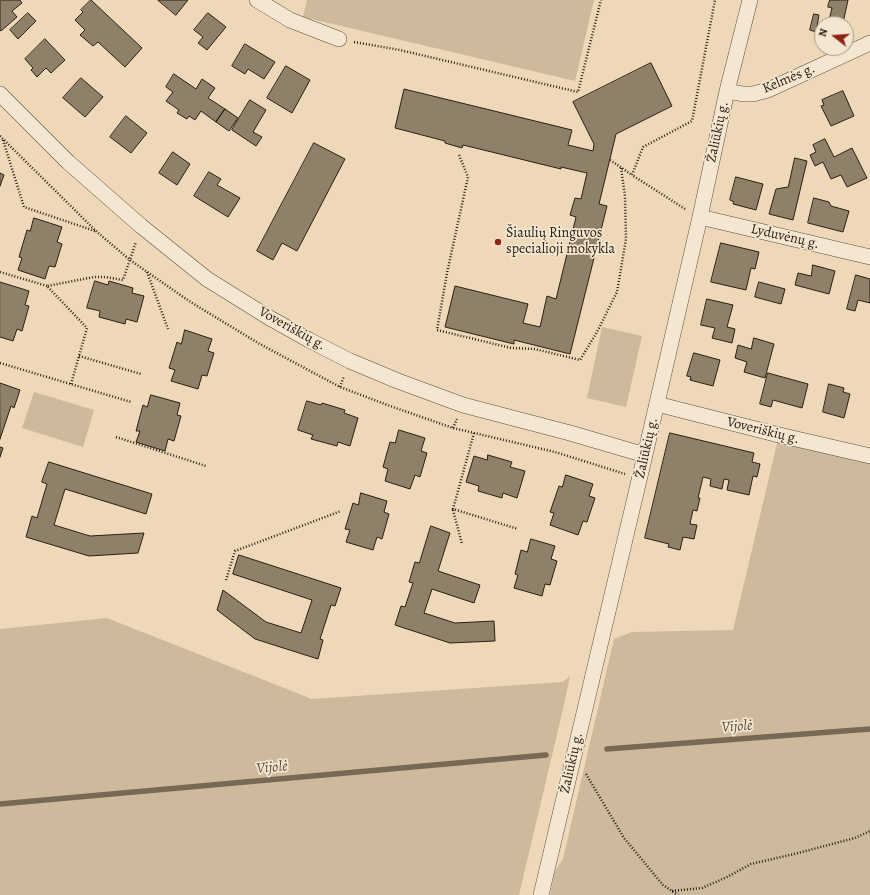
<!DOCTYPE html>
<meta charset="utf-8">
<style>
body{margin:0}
#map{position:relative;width:870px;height:895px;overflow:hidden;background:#eed8b8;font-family:Alegreya,serif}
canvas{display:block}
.north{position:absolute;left:814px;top:16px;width:40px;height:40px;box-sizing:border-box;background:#f4e6d1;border:1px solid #a39785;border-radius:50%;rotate:287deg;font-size:11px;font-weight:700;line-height:16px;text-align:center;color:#292014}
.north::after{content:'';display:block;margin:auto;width:14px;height:18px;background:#8f2418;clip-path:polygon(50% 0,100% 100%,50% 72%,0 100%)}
</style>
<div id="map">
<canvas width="870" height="895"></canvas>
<div class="north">N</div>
</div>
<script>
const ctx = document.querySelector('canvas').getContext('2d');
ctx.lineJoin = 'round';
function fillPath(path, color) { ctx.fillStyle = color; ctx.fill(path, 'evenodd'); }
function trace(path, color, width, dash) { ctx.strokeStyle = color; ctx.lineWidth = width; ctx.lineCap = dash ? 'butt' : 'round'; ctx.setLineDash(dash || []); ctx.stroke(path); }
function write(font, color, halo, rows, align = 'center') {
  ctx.font = font + ' Alegreya,serif'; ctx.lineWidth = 3.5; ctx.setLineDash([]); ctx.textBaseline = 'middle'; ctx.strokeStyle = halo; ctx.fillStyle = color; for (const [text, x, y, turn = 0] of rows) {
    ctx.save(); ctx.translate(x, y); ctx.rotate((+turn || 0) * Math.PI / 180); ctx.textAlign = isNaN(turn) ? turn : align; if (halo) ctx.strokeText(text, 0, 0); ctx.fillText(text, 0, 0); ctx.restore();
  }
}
fillPath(new Path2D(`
 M307,0h287l-19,81 -272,-64z
 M602,327l40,9 -16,71 -39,-9z
 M34,392l60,18 -11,37 -61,-19z
 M779,435l91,21v439h-320l5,-24 8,-12 51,-220 18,-7 101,-2z
 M107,618l205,81 251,-17 7,-6 -7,33 -44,186h-519v-266z`), '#cdb99c');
trace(new Path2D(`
 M607,749l263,-20
 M0,804l546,-49`), '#776955', 5.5);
const building = new Path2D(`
 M1,0h19l2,3 -10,8 5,6 -16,14 -1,-1v-29z
 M91,0l51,48 -17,19 -27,-25 -5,4 -13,-11 5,-5 -10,-10 8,-8 -2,-2z
 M158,0h30l-12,15z
 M830,0h18l-5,23 -14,-3 3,-12 -4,-1z
 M28,13l8,8 -18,18 -8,-9z
 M208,13l18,14 -19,23 -9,-7 5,-6 -9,-7z
 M814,14l5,1 -3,17 -6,-2z
 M45,39l20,21 -14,13 -5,-5 -9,9 -6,-7 2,-2 -8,-9z
 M245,44l30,18 -11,17 -16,-10 -3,5 -13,-8z
 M651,63l21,43 -56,28 -17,70 8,2 -37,148 -56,-14v4l-69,-17 10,-41 73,18 -5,19 17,4 7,-31 9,3 20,-82 -6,-2 5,-17 6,1 6,-26 -26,-6v2l-98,-24 -1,3 -17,-5v-2l-50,-13 9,-39 168,41 -4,15 25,6 1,-7 -21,-42z
 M286,66l24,14 -18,33 -25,-15z
 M174,74l22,15 6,-10 13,9 -7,10 17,11 -9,13 -15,-11 -6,9 -6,-4 -2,3 -10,-6 2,-3 -13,-9 7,-9 -7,-5z
 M81,78l22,19 -18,20 -22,-19z
 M843,91l11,25 -23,10 -10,-20 3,-1 -2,-5z
 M250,100l16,10 -13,22 9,5 -6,9 -24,-16z
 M225,109l13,9 -9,13 -13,-9z
 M126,116l21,17 -16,20 -21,-16z
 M825,139l9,18 18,-9 15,30 -20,9 -6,-12 -10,4 -8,-17 -8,4 -5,-11 6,-3 -3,-7z
 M314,143l31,16 -48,92 -15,-8 -9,17 -16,-9z
 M173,152l17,12 -13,21 -18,-12z
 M795,158l12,3 -14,59 -24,-6 7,-25 12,-2z
 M209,172l12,7 -4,6 23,13 -12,19 -34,-21z
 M0,173l4,2 -4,11z
 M736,177l27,7 -7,26 -23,-6 1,-2 -4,-2z
 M814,198l15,4 2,4 18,5 -6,21 -35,-9z
 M34,218l28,9 -5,15 5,2 -7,23 -6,-1 -4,13 -27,-9 4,-12 -3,-1 8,-27 3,1z
 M721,243l38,9 -4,17 -4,-1 -5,22 -35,-8z
 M813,265l22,6 -6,23 -34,-9 3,-12 13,3z
 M856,275l14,4v24l-12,-3 -3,11 -8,-2z
 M95,281l13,4 1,-4 24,7 -1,5 12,3 -7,26 -11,-3 -1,5 -26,-7 1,-6 -13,-3z
 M0,282l29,9 -4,14 4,1 -7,25 -5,-2 -4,12 -13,-4z
 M759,282l26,7 -4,15 -26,-7z
 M707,299l26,6 -6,22 8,2 -3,14 -20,-5 3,-10 -14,-3z
 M185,330l27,9 -4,12 6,2 -7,23 -5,-1 -4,14 -27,-8 4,-11 -6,-2 8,-26 4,2z
 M754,338l20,6 -9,34 -21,-6 3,-10 -12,-4 3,-13 13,4z
 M694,353l26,7 -7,26 -23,-6 1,-3 -4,-1z
 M768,373l40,11 -6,24 -29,-8 -2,7 -11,-3z
 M0,383l20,7 -6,18 -3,-2 -11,33z
 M829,384l15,4 -1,4 7,2 -6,24 -21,-6z
 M151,395l29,8 -3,12 4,1 -7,25 -6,-2 -3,12 -29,-9 4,-11h-4l7,-26 4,2z
 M307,401l14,4 1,-2 23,7 -1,3 14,5 -8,28 -12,-4 -1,4 -26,-7 2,-4 -15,-5z
 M399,430l26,8 -4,13 6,2 -7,24 -5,-2 -5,14 -25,-8 3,-12 -5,-2 7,-25 5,1z
 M670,433l84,20 -2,9 8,2 -3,13 -4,-1 -4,19 -22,-5 2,-10 -5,-1 -2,10 -12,-3 1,-7 -8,-2 -5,21h2l-3,13 -4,-1 -3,14 7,1 -3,14 -11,-2 -3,13 -12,-3 1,-3 -24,-6z
 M0,447l3,1 -3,9z
 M488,455l24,7 -2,5 15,4 -8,27 -14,-5 -1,5 -24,-7 1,-5 -13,-4 8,-26 13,4z
 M49,462l103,32 -6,20 -81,-25 -11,36 36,11 54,-3 -6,20 -49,3 -63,-19 6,-21 5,2 10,-34 -5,-2z
 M566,475l27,9 -4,12 6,2 -8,24 -4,-1 -5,14 -28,-10 4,-12 -4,-1 9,-26 3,1z
 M361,493l26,8 -3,11 5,2 -7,25 -5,-2 -4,13 -27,-8 4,-12 -5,-1 8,-26 5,2z
 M431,526l19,7 -12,38 42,14 -6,18 -42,-14 -8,24 31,10 39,-2 1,20 -45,2 -55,-18 6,-19 4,1 8,-24 -4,-1 6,-20 4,1z
 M531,539l24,7 -4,13 6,2 -7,24 -5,-1 -3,12 -28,-8 4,-13 -3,-1 6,-24 6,2z
 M239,555l102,33 -6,18 -4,-1 -11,34 3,1 -5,19 -63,-20 -38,-29 6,-20 43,32 35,11 11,-33 -79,-26z`);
fillPath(building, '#8f8069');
trace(building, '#292014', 1);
const minor = new Path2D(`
 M257,0l33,20 49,19
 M727,91l16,3h10l15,-4 102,-47
 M0,94l68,68 73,64 66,53 61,38 41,23 41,21 48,20 65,24 107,28 75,22
 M700,217l170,40
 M657,404l122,31 91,21
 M541,895l104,-440 55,-238 27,-126 23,-91`);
trace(minor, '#5a4e3d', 16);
trace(new Path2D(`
 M354,42l46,8 178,42 23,-92
 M0,136l97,96 33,28 59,41 69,42 82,44 50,19 63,22 102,24 70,22
 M3,140l21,67 71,24
 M459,155l9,22 -21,96 -10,57 74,18 24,1 45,11 17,-28 20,-40 9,-53 -1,-43 -4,-28
 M610,160l22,15
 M685,209l-53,-34 11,-28 49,-26 23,-121
 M0,272l47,14
 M147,272l21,57
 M79,356l62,18
 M0,363l131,39
 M71,384l16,-56 -40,-42 47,-9h11l18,3 13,-38
 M340,387l4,-11
 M453,428l4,-9
 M474,433l-21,76 65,20
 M116,437l90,29
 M453,510l9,34
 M226,580l9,-29 106,-40
 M586,774l38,64 39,47 15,10
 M672,891l30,-3 25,-11 24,-13 43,-10 61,-16 15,-7`), '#292014', 2.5, [1, 2]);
trace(minor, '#f4e6d1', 15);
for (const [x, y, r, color] of [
 [498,242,4,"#8f2418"]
]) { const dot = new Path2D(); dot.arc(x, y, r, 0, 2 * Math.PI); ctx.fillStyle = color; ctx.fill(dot); trace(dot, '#f4e6d1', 1.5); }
write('14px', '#292014', '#f4e6d1', [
 ["Kelmės g.",789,79,-23],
 ["Žaliūkių g.",718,132,-78],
 ["Lyduvėnų g.",785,237,13],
 ["Voveriškių g.",292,329,29],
 ["Voveriškių g.",763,431,14],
 ["Žaliūkių g.",647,448,-77],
 ["Žaliūkių g.",572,763,-77]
]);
write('14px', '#292014', '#f4e6d1', [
 ["Šiaulių Ringuvos",506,234],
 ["specialioji mokykla",506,250]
], 'left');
write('italic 15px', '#564a3a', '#f4e6d1', [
 ["Vijolė",737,727,-4],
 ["Vijolė",272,768,-5]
]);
</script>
